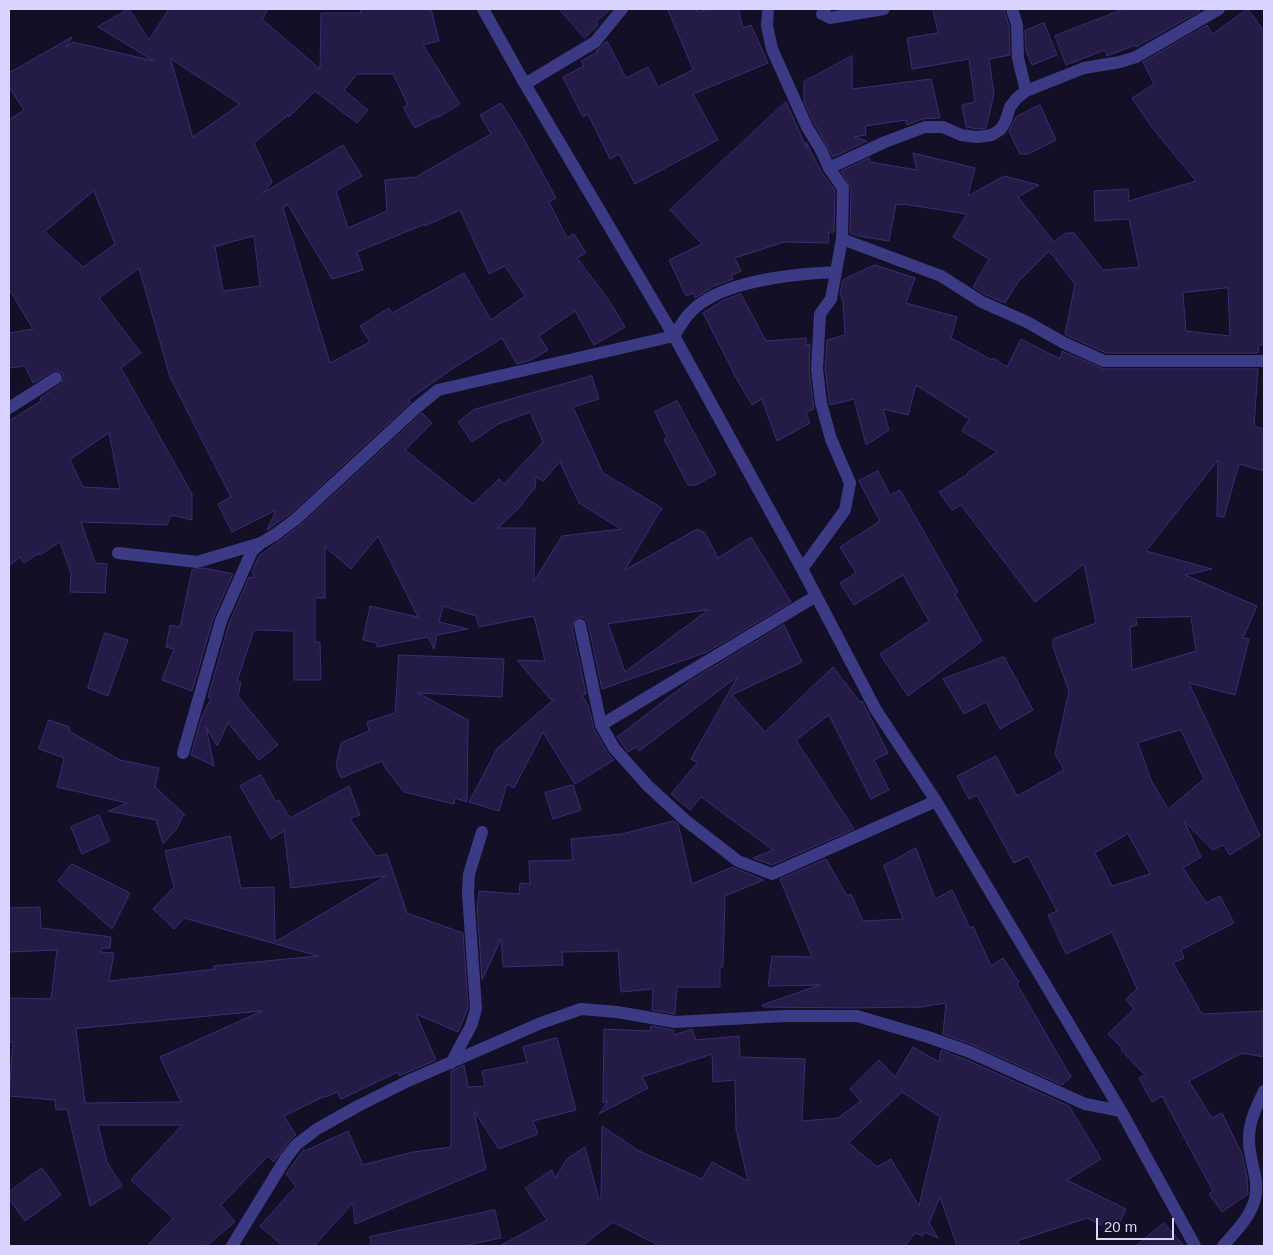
<!DOCTYPE html>
<style>
body{margin:0}
#map{position:relative;width:1273px;height:1255px;overflow:hidden;background:#130f26;font-family:Helvetica,sans-serif}
canvas{display:block}
.frame{position:absolute;inset:0;border:10px solid #d9d4ff;pointer-events:none}
.scale{position:absolute;left:1096px;top:1218px;width:78px;height:22px;box-sizing:border-box;border:2px solid #d9d4ff;border-top:0;padding-left:6px;font-size:15px;line-height:18px;white-space:nowrap;color:#d9d4ff;-webkit-text-stroke:4px #130f26;paint-order:stroke}
</style>
<div id="map">
<canvas width="1273" height="1255"></canvas>
<div class="frame"></div>
<div class="scale">20 m</div>
</div>
<script>
const ctx = document.querySelector('canvas').getContext('2d');
ctx.lineJoin = 'round';
function fillPath(path, color) { ctx.fillStyle = color; ctx.fill(path, 'evenodd'); }
function trace(path, color, width, dash) { ctx.strokeStyle = color; ctx.lineWidth = width; ctx.lineCap = dash ? 'butt' : 'round'; ctx.setLineDash(dash || []); ctx.stroke(path); }
const building = new Path2D(`
 M129,9l20,31 20,-31h99l-6,10 58,50 1,-56h40l-1,-4h71l8,32 -16,4 37,59 -21,13 -1,-1 -23,12 -12,-21 5,-2 -15,-31h-36l-13,16 24,20 -11,13 -42,-32 -26,26 -1,-2 -34,28 18,39 -9,11 80,-48 19,31 -26,15 12,37 39,-17 -2,-31 31,-3 75,-43 -11,-19 21,-12 21,33 34,62 -7,4 18,36 7,-4 12,19 -9,5 33,44 15,25 -31,18 -19,-34 -36,25 9,14 -17,10 -14,4 -15,-26 -50,31 -44,31 3,2 -120,111 -20,14 -4,3 9,-20 -44,22 -14,-28 13,-7 -61,-120 -31,-109 -40,30 42,55 -20,15 71,126v26l-21,-5 -4,10 -86,-3 14,41 12,1 -2,29 -35,-1 1,-19 -11,-31 -20,13 -1,-2 -15,10 -4,-6 -11,9v-145l32,-20 -1,-3 20,-13 4,-7 -1,-5 -8,-3 -22,13 -8,-17 -16,2v-35l24,-4 -24,-40v-169l15,-10 -15,-23v-14l63,-36 -6,10 7,-5 81,19 -56,-34zM171,59l69,45 -47,33zM94,191l21,53 -32,23 -38,-35zM288,205l44,74 31,-9 -6,-18 68,-28v2l35,-16 29,64 16,-8 20,30 -34,24 -27,-47 -72,40 -3,-5 -29,18 10,16 -40,21 -47,-155zM254,236l6,50 -37,5 -8,-44zM109,433l11,56 -37,-2 -13,-27z
 M559,9h52l-15,13 2,3 -13,13z
 M668,9h28l1,3 13,-3h28l5,19 8,-3 17,38 -75,31 25,46 -83,44 -16,-30 -9,5 -22,-45 -5,3 -20,-40 21,-11 -3,-5 17,-9 -2,-1 11,-10 19,37 22,-11 10,20 35,-17z
 M933,9h71l5,17 1,29 -21,4 5,35 -8,34 -9,1 -11,-2 -4,-22 13,-3 -6,-43 -57,10 -5,-31 31,-5z
 M1124,9h75l1,2 -64,36 -1,-2 -28,11 -2,-6 -39,15 -11,-29z
 M1248,9l16,22v314h-5l-1,8h-152l-38,-17 -3,-2 10,-50 -26,-33 -31,31 -13,21 -19,-8 -13,-8 16,-28 -36,-22 14,-23 -64,-10v1l-7,-1 -7,37 -31,-5 -8,-3 1,-45 -10,-17 28,-13 1,4 47,8 -4,-17 62,15 -7,28 36,-20 35,9 -21,12 36,45 12,-9h8l29,37 36,-3 -10,-48 -34,2 -1,-30 34,-2 1,12 67,-20 -45,-55 -19,-28 22,-14 -11,-22 64,-37 5,9zM1228,288l2,48 -44,-5 -3,-38z
 M1044,23l13,32 -25,10 -6,-14 -1,-20z
 M852,56v33l79,-10 9,39 -18,1 -15,6 -1,-5 -41,6 1,9 -12,2 13,4 -34,16 -19,-34 -10,-21v-20z
 M786,102l21,47 -1,-7 16,31 13,17 -1,42h-5l-1,11 -44,-1 -49,16 6,13 -10,5 2,3 -19,7 -19,12 -2,-5 -7,3 -17,-36 33,-16 -32,-34z
 M1040,105l16,35 -28,14h-8l-11,-23 7,-14z
 M875,265l40,13 -9,25 51,14 -6,21 41,22 1,-2 14,9 14,-28 39,20 2,-8 42,18h154l-4,57 10,3v42l-25,-7 -15,53 -7,-1 1,-56 -72,91 66,18 -27,6 72,31 -14,32 6,1 -14,56 -46,-12 71,153 -30,19 -7,-10 -10,5 -29,-29 17,36 -18,11 23,35 14,-7 14,27 -53,27 3,8 -11,5 29,51 62,-3v46l-22,-4 -53,28 23,37 10,-5 20,41 5,23 1,17 -26,18 -13,-18 4,-3 -51,-95 -10,6 -13,-24 6,-3 -24,-25 1,-2 -14,-14 26,-25 -8,-10 11,-10 -25,-57 -46,22 -18,-39 9,-4 -29,-55 -14,7 -37,-68 -8,4 -12,-23 39,-20 21,40 47,-26 -9,-16 14,-63 -16,-44v-8l43,-16 -12,-59 -49,38 -74,-97 -9,5 -13,-18 29,-18 -1,-1 30,-21 -35,-21 7,-12 -53,-34 -8,30 -25,-6 6,21 -23,15 -12,-46 -24,6 -5,-36 2,-29 18,-5 -2,-35 -3,-6 3,-14zM1191,617l5,34 -64,19 -2,-43 7,-2 -1,-7zM1181,730l23,49 -36,30 -17,-29 -13,-37zM1128,834l22,40 -38,12 -17,-33z
 M741,294l25,47 40,-3v7l4,-1 -1,26 5,39 -8,3 4,11 -33,18 -15,-42 -10,6 -20,-34h1l-30,-58 19,-12z
 M592,376l7,23 -26,8 30,66 59,35 -37,62 72,-41 8,4 13,25 33,-21 40,65 -84,50 -105,37 -14,-66 -5,-6 -8,2 -3,8 14,67 -4,1 6,10 6,24 13,23 7,8 -39,24 -32,-52 -29,56 -7,-4 -8,27 -30,-9 28,-53 57,-50h-4l-33,-39 28,1 -11,-45 -55,11 -3,-11 -33,-10 -4,16 29,7 -31,6 -3,14 -6,-12 -51,10v-4l-14,-3 7,-34 48,11 -40,-81 -27,33 -26,-22v51h-10v44h5l1,38h-27v-49l-40,-1 -17,51 4,1 -3,14 40,49 -19,15 -31,-37 -11,23 -11,-19 8,39 -23,-11 10,-36 10,-21 -3,-1 21,-73 20,-47 6,1 -3,-6 7,-16 42,-31 121,-112 10,10 -27,27 68,54 26,-25 5,5 39,-42 -13,-30 -32,12 -26,18 -14,-20 15,-12zM560,462l19,41 42,26 -59,7 -28,45 1,-53h-37l25,-24 -1,-1 13,-15 1,-11 7,4zM708,610l-83,62 -17,-48z
 M677,401l39,73 -20,11h-8l-24,-46 3,-2 -12,-25z
 M878,471l12,24 10,-5 58,102 -3,2 27,47 -74,55 -28,-42 49,-33 -26,-46 -49,30 -14,-22 16,-10 -16,-26 40,-26 -21,-40z
 M204,568l29,6 -20,45 -21,72 -30,-11 12,-31 -8,-2 4,-22 10,2 12,-57z
 M784,625l18,37 -70,33 33,37 68,-65 27,35 2,-1 26,52 -14,7 15,30 -18,9 -42,-84 -33,25 58,89 -82,36 -19,-7 20,-8 -72,-53 -11,13 -19,-16 26,-31 -6,-4 47,-83 -99,75 -3,-4 -8,5 -11,-15 73,-56z
 M105,633l23,7 -20,56 -20,-8z
 M399,655l105,4 -2,38 -84,-4 50,27 -1,82 -12,-4 -1,6 -50,-12 -18,-23 -4,-8 -41,17 -5,-12 5,-23 28,-12 -2,-9 28,-9z
 M1004,657l29,53 -33,19 -14,-27 -22,12 -21,-35z
 M49,720l21,7 -1,4 51,29 39,8 -4,19 30,28h-2l-6,13 -14,16 -7,-24 -48,-9 19,-8 -70,-16 7,-29 -25,-9z
 M261,775l15,27 3,-2 11,18 59,-32 11,29 -10,4 26,37 11,-2 20,59 56,20 5,75 -10,24 -42,-18 20,46 -37,16 -1,-4 -57,27 -4,-7 -11,5 -1,-1 -41,20 12,19 -6,5 -16,22 -6,-6 -47,49 14,17 -29,24h-59l26,-28 -42,-38 51,-55h-84l9,37 15,24 -32,20 -23,-97 -11,1 -1,-10 -46,-4 4,-54h-4v-44l42,1 6,-49 -48,2v-44l31,-1 1,21 70,9 -1,11h-8l-2,4 14,1 -5,28 107,-12 -3,-3 105,-10 -134,-38 -10,11 -21,-20 21,-22 -9,-36 65,-15 11,52 33,-1 1,55 111,-66 -95,12 -7,-57 -13,8 -31,-53zM262,1011l-102,46 21,45 -96,1 -9,-74z
 M573,785l8,25 -28,9 -8,-26z
 M99,815l11,26 -28,13 -11,-27z
 M674,821l4,3 14,60 40,-17 32,13 -39,16 -2,71h-3v20h-43l-2,27 -23,-4 1,-21 -32,3 -3,-41 -56,1 1,13 -60,2 -2,-28 -19,41 -5,-74 2,-15 40,3 1,-11 10,1 -1,-23 44,-1 -2,-21 51,-5z
 M916,848l19,51 17,-9 18,38 3,-2 18,40 12,-8 16,24 -2,2 54,93 -9,8 -89,-40 -30,-11 3,-31 -31,5v-1l-63,1 -89,-1 -1,-2 58,-20 -52,1 4,-30 40,1 -32,-78 46,-20 21,37 4,-2 12,27 40,-2 -19,-53z
 M72,864l58,29 -18,36 -54,-48z
 M651,1026l23,4v5l18,-6 4,11 43,-4 1,21 65,2 -3,62 36,-3 23,-17 -11,-12 29,-29 16,17 18,-30 26,15 2,-12 26,10 102,46 32,53 -34,21 59,29 -11,23 -28,-14 -70,23 3,5h-63l-17,-49 -11,26 9,15 -14,-6 -1,4 -8,-3 -10,13h-245l-47,-24 -31,24h-82l47,-26 -22,-32 27,-18 3,8 12,-19 18,-12 14,53h2l1,-74 37,25 63,28 10,-17 36,19 -12,-52 -1,-49 -22,2 -1,-28 -70,23 6,11 -49,26 9,-13 -5,2 1,-74 46,2zM902,1092l38,25 -21,89 -28,-47 -14,8 -28,-24z
 M557,1038l19,72 -43,11 5,13 -39,15 -25,-38 12,58 -131,55 -2,-21 -39,43h-31l-23,-20 36,-40 -10,-12 18,-25 1,2 43,-20 15,34 50,-13 38,-5v-76l13,-6 4,22 17,-1 -3,-15 46,-9h-1l-4,-15z
 M42,1168l19,27 -36,26 -16,-22v-7z
 M495,1210l6,28 -39,8h-91l-1,-9z
 M1164,1223l20,23h-48z`);
fillPath(building, '#241b47');
trace(building, '#3b2d73', 1);
trace(new Path2D(`
 M483,9l42,75 149,252 128,233 74,141 60,91 185,310 74,135
 M768,9l-1,17 5,23 35,78 14,23 8,18 14,20 -1,51 -11,60 -11,15 -3,55 4,34 10,36 19,44 -5,27 -43,59
 M825,9l-3,5 8,4 54,-9
 M1012,9l5,16 1,33 8,33
 M525,84l70,-42 27,-33
 M829,168l56,-26 40,-15h18l18,8 16,2 15,-2 9,-6 5,-9 4,-13 7,-9 9,-7 58,-23 36,-6 16,-5 83,-48
 M842,239l99,37 41,26 45,20 37,21 40,18h160
 M9,408l47,-30
 M118,553l79,9 64,-19 15,-9 20,-15 120,-111 22,-18 236,-54c5,-7 9,-16 15,-22 29,-34 105,-40 147,-42
 M580,625l21,100 13,23 34,38 37,34 53,41 34,13 164,-73
 M601,725l215,-129
 M183,753l38,-132 31,-70 9,-8
 M451,1063l20,-37 5,-17 -8,-116 1,-19 13,-42
 M232,1246l54,-88 10,-13 21,-16 41,-23 50,-25 133,-58 40,-14 36,3 58,10 110,-6h72l71,21 42,15 115,52 36,7
 M1223,1246c12,-14 27,-28 32,-47 5,-21 -7,-40 -6,-61 0,-17 8,-32 15,-47`), '#3d3a85', 12);
</script>
